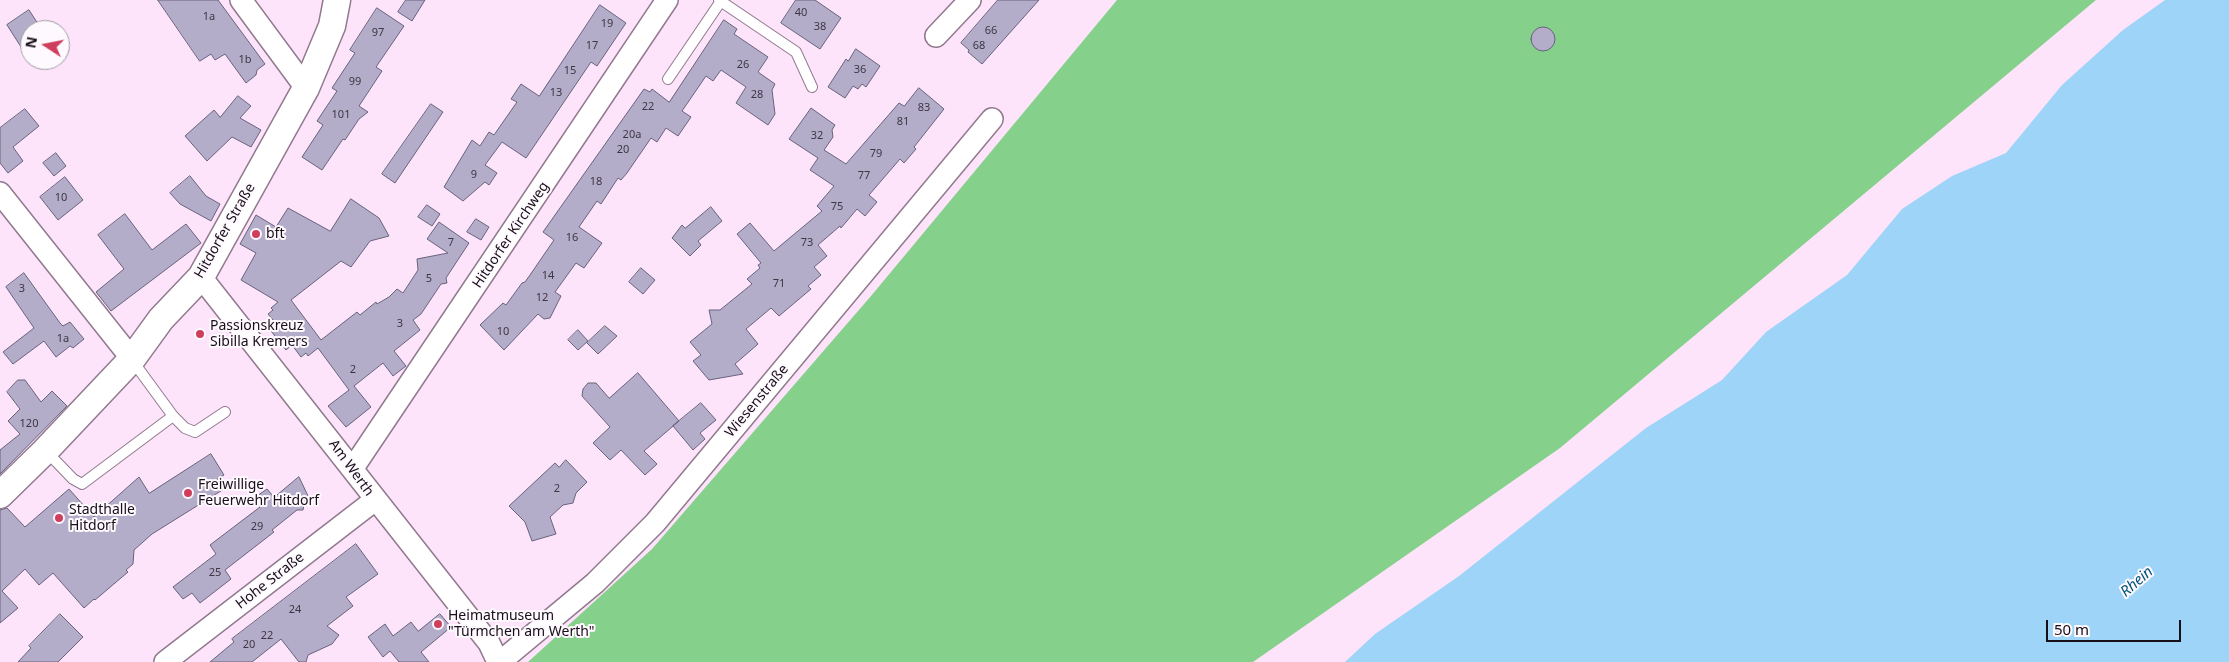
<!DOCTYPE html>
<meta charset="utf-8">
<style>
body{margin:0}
#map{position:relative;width:2229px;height:662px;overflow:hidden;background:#fee4fb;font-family:"Noto Sans",sans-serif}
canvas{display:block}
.north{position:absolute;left:20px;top:20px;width:50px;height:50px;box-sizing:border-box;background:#fef9fe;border:1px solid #a29ba2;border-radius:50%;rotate:281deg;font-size:14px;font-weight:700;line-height:20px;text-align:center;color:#170f17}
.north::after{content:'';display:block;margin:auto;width:18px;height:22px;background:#cf3f5d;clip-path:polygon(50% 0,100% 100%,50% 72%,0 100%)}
.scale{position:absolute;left:2046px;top:620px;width:135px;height:22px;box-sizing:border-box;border:2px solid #170f17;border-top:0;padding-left:6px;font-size:15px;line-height:18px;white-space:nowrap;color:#170f17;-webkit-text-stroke:4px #fef9fe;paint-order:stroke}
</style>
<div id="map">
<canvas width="2229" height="662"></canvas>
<div class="north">N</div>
<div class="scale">50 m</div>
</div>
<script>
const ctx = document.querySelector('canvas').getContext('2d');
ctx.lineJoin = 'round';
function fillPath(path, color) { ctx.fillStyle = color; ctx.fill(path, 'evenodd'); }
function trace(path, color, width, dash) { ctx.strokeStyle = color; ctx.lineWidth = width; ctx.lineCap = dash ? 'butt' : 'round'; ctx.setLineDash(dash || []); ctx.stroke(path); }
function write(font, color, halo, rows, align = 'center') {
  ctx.font = font + ' "Noto Sans",sans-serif'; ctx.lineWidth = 4; ctx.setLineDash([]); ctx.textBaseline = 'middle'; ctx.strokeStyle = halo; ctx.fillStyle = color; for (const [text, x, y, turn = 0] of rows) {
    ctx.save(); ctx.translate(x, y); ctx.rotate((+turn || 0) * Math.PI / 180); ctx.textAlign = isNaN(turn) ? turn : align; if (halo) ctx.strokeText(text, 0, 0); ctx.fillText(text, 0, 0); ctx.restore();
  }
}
fillPath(new Path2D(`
 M1117,0h979l-536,448 -307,214h-725l124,-113 219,-253z`), '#85d08a');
fillPath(new Path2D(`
 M2165,0h64v662h-884l30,-28 84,-58 187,-148 76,-48 44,-48 81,-57 55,-66 50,-33 54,-23 56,-68 61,-55z`), '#9dd4f8');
const building = new Path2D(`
 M158,0h60l47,64 -8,6 -1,5 -10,8 -21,-29 -10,6 -4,-6 -11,7z
 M406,0h19l-13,21 -14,-9z
 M796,0h19l26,18 -21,31 -39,-26z
 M998,0h41l-57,64 -14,-12 1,-2 -8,-7z
 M600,5l26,18 -29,43 -6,-4 -65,96 -24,-16 -17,23 12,8 -8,12 -4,-3 -22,19 -19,-14 28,-47 8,6 9,-14 5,3 23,-33 -6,-3 10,-15 18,12z
 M377,8l27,18 -28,41 6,4 -23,35 9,6 -9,7 -14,21 -2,-1 -21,31 -20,-13 21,-32 -6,-4 20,-30 -5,-3 23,-35 -5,-3z
 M29,10l13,20h-12v31l-23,-36z
 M724,20l13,9 -3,5 34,23 -10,15 17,12 -3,6 3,24 -7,11 -32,-22 10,-16 -25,-17 -8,11 -7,-5 -24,35 9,6 -13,19 -12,-8 -9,14 -6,-4 -24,35 -6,7 -3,-2 -17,26 -4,-3 -18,26 23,16 -18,25 -8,-5 -21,29 6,4 -11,22 -6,1 -6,-5 -34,36 -24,-25 23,-22 3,2 16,-22 3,-1 5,-7 24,-35 -11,-8 101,-143 6,3 2,-3 17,13z
 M1531 39a12 12 0 1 1 24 0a12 12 0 1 1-24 0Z
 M856,49l24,17 -14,21 -4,-3 -4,5 -5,-3 -8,12 -17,-11 18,-28 2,2z
 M919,88l25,21 -30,38 2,2 -12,14 -4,-4 -31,36 8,7 -12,14 -8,-7 -16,19 -1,-2 -22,19 9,11 -13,11 7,8 -13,11 3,3 -32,27 -8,-8 -25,21 12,15 -23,20 8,10 -34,6 -16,-19 8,-6 -11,-13 22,-18 -3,-14h11l32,-26 -5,-5 13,-11 -2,-3 3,-2 -24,-29 13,-11 24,28 48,-40 -5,-5 17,-20 -24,-16 8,-12 -29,-19 22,-31 24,17 -3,5 1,7 -9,13 22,14 53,-61 5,3z
 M238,96l13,10 -11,12 21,12 -10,17 -19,-10 -25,24 -22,-25 29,-26 6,7z
 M431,104l12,8 -48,71 -13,-9z
 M25,109l14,17 -26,21 10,14 -15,12 -8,-10v-35z
 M56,153l10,13 -12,10 -11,-13z
 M190,176l16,20 14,8 -9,17 -31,-17 -10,-11z
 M65,177l18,23 -25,20 -18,-23z
 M351,199l28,19 10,18 -19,5 -19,26 -10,-6 -50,39 30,40 36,-28 3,3 16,-13 1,2 12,-7 8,-8 6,4 15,-23 -1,-11 31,-6 -21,-14 12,-17 30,21 -23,35 1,5 -6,1 -20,30 -8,6 7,10 -26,21 12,15 -13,10 -10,-13 -29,23 17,21 -25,20 -18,-21 21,-16 -31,-42 -10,8 -2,-3 -5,4 -9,-12 -6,5 -15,-19 6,-6 -9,-11 5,-4 -2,-2 7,-6 -37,-22 15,-27 -16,-9 16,-29 20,12 12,-19 42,23z
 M427,205l13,9 -8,12 -14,-9z
 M711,207l11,14 -24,20 3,4 -11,11 -18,-18 10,-13 3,3z
 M125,214l27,36 34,-26 15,19 -90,68 -15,-19 28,-23 -26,-34z
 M476,219l13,8 -8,13 -14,-8z
 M641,268l14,12 -12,14 -14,-12z
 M24,273l36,50 3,3 7,-4 14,17 -11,9 -3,-2 -14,11 -12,-16 -31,23 -10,-12 31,-24 -28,-41z
 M605,326l12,10 -19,18 -11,-11z
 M578,330l10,11 -10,9 -10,-10z
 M638,373l41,48 -35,30 13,13 -12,11 -24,-25 -11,10 -17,-17 17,-16 -28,-31 1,-7 5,-6h8l13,15z
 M18,380h7l16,22 11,-11 15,15 -67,68v-24l20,-16 -12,-13 12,-12 -13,-17z
 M701,403l15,17 -16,13 5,6 -12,11 -20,-24z
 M211,454l13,21 -7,4 7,10 -72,45 -18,16 -1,14 -7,6 2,2 -33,28 -1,-1 -10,9 -31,-35 -14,12 -14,-16 -23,22 16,17 -18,15v-113l7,-2 18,19 44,-38 25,28 45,-40 10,16z
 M566,460l21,22 -11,11 -3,10 -10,2 -13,12 6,17 -24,7 -7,-19 -16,-16 46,-43 4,4z
 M299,477l11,23 -6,5 -1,5h-6l-25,20 2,2 -49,38 6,9 -31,24 -8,-10 -9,6 -10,-12 43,-33 -6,-9 50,-38 -6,-9 13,-9 7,8z
 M356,544l22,30 -32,23 7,9 -26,20 12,9 -7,9 -24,11 -2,7h-7l-18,-23 -29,23h-42l24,-20 -2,-3z
 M60,614l23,23 -25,25h-40l13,-14 -2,-2z
 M440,614l11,13 -30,25 8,10h-30l-9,-11 -7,6 -15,-20 17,-13 8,12 18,-14 7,9z`);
fillPath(building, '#b3adca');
trace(building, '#68627c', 1);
const service = new Path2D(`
 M719,0l77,52 16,35
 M668,79l53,-78
 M173,416l12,12 10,4 30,-20
 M46,451l27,28 9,5 91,-68 -41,-56`);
const minor = new Path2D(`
 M241,0l65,88
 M936,36l34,-36
 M0,193l132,166
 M201,277l288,366 9,19
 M353,468l314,-468
 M165,662l210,-162
 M500,662l95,-79 60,-60 337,-404`);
const tertiary = new Path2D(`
 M0,495l45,-44 87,-92 29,-40 40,-42 105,-189 26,-62 5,-26`);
trace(service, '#91798e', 12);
trace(minor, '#91798e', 24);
trace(tertiary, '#91798e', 29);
trace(service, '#fff', 10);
trace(minor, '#fff', 21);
trace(tertiary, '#fff', 26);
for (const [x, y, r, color] of [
 [256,234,5,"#cf3f5d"],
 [200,334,5,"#cf3f5d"],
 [188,493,5,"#cf3f5d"],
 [59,518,5,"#cf3f5d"],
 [438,624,5,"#cf3f5d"]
]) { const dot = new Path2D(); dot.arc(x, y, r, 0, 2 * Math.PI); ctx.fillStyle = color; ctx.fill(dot); trace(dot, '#fef9fe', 2); }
write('11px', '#3e3644', null, [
 ["40",801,13],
 ["1a",209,17],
 ["19",607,24],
 ["38",820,27],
 ["66",991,31],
 ["97",378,33],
 ["17",592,46],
 ["68",979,46],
 ["1b",245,60],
 ["26",743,65],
 ["36",860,70],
 ["15",570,71],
 ["99",355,82],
 ["13",556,93],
 ["28",757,95],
 ["22",648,107],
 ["83",924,108],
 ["101",341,115],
 ["81",903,122],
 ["20a",632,135],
 ["32",817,136],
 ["20",623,150],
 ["79",876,154],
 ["9",474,175],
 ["77",864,176],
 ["18",596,182],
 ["10",61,198],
 ["75",837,207],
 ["16",572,238],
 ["7",451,243],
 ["73",807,243],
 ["14",548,276],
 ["5",429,279],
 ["71",779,284],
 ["3",22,289],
 ["12",542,298],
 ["3",400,324],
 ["10",503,332],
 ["1a",63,339],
 ["2",353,370],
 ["120",29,424],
 ["2",557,489],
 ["29",257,527],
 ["25",215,573],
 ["24",295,610],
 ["22",267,636],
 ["20",249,645]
]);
write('14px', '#170f17', '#fef9fe', [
 ["Hitdorfer Straße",225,231,-60],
 ["Hitdorfer Kirchweg",511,235,-56],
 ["Wiesenstraße",757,401,-50],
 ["Am Werth",351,468,54],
 ["Hohe Straße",270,581,-38]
]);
write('14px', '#170f17', '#fef9fe', [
 ["bft",266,234],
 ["Passionskreuz",210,326],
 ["Sibilla Kremers",210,342],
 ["Freiwillige",198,485],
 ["Feuerwehr Hitdorf",198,501],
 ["Stadthalle",69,510],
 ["Hitdorf",69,526],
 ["Heimatmuseum",448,616],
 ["\"Türmchen am Werth\"",448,632]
], 'left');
write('italic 15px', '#00547a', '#fef9fe', [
 ["Rhein",2137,582,-41]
]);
</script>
